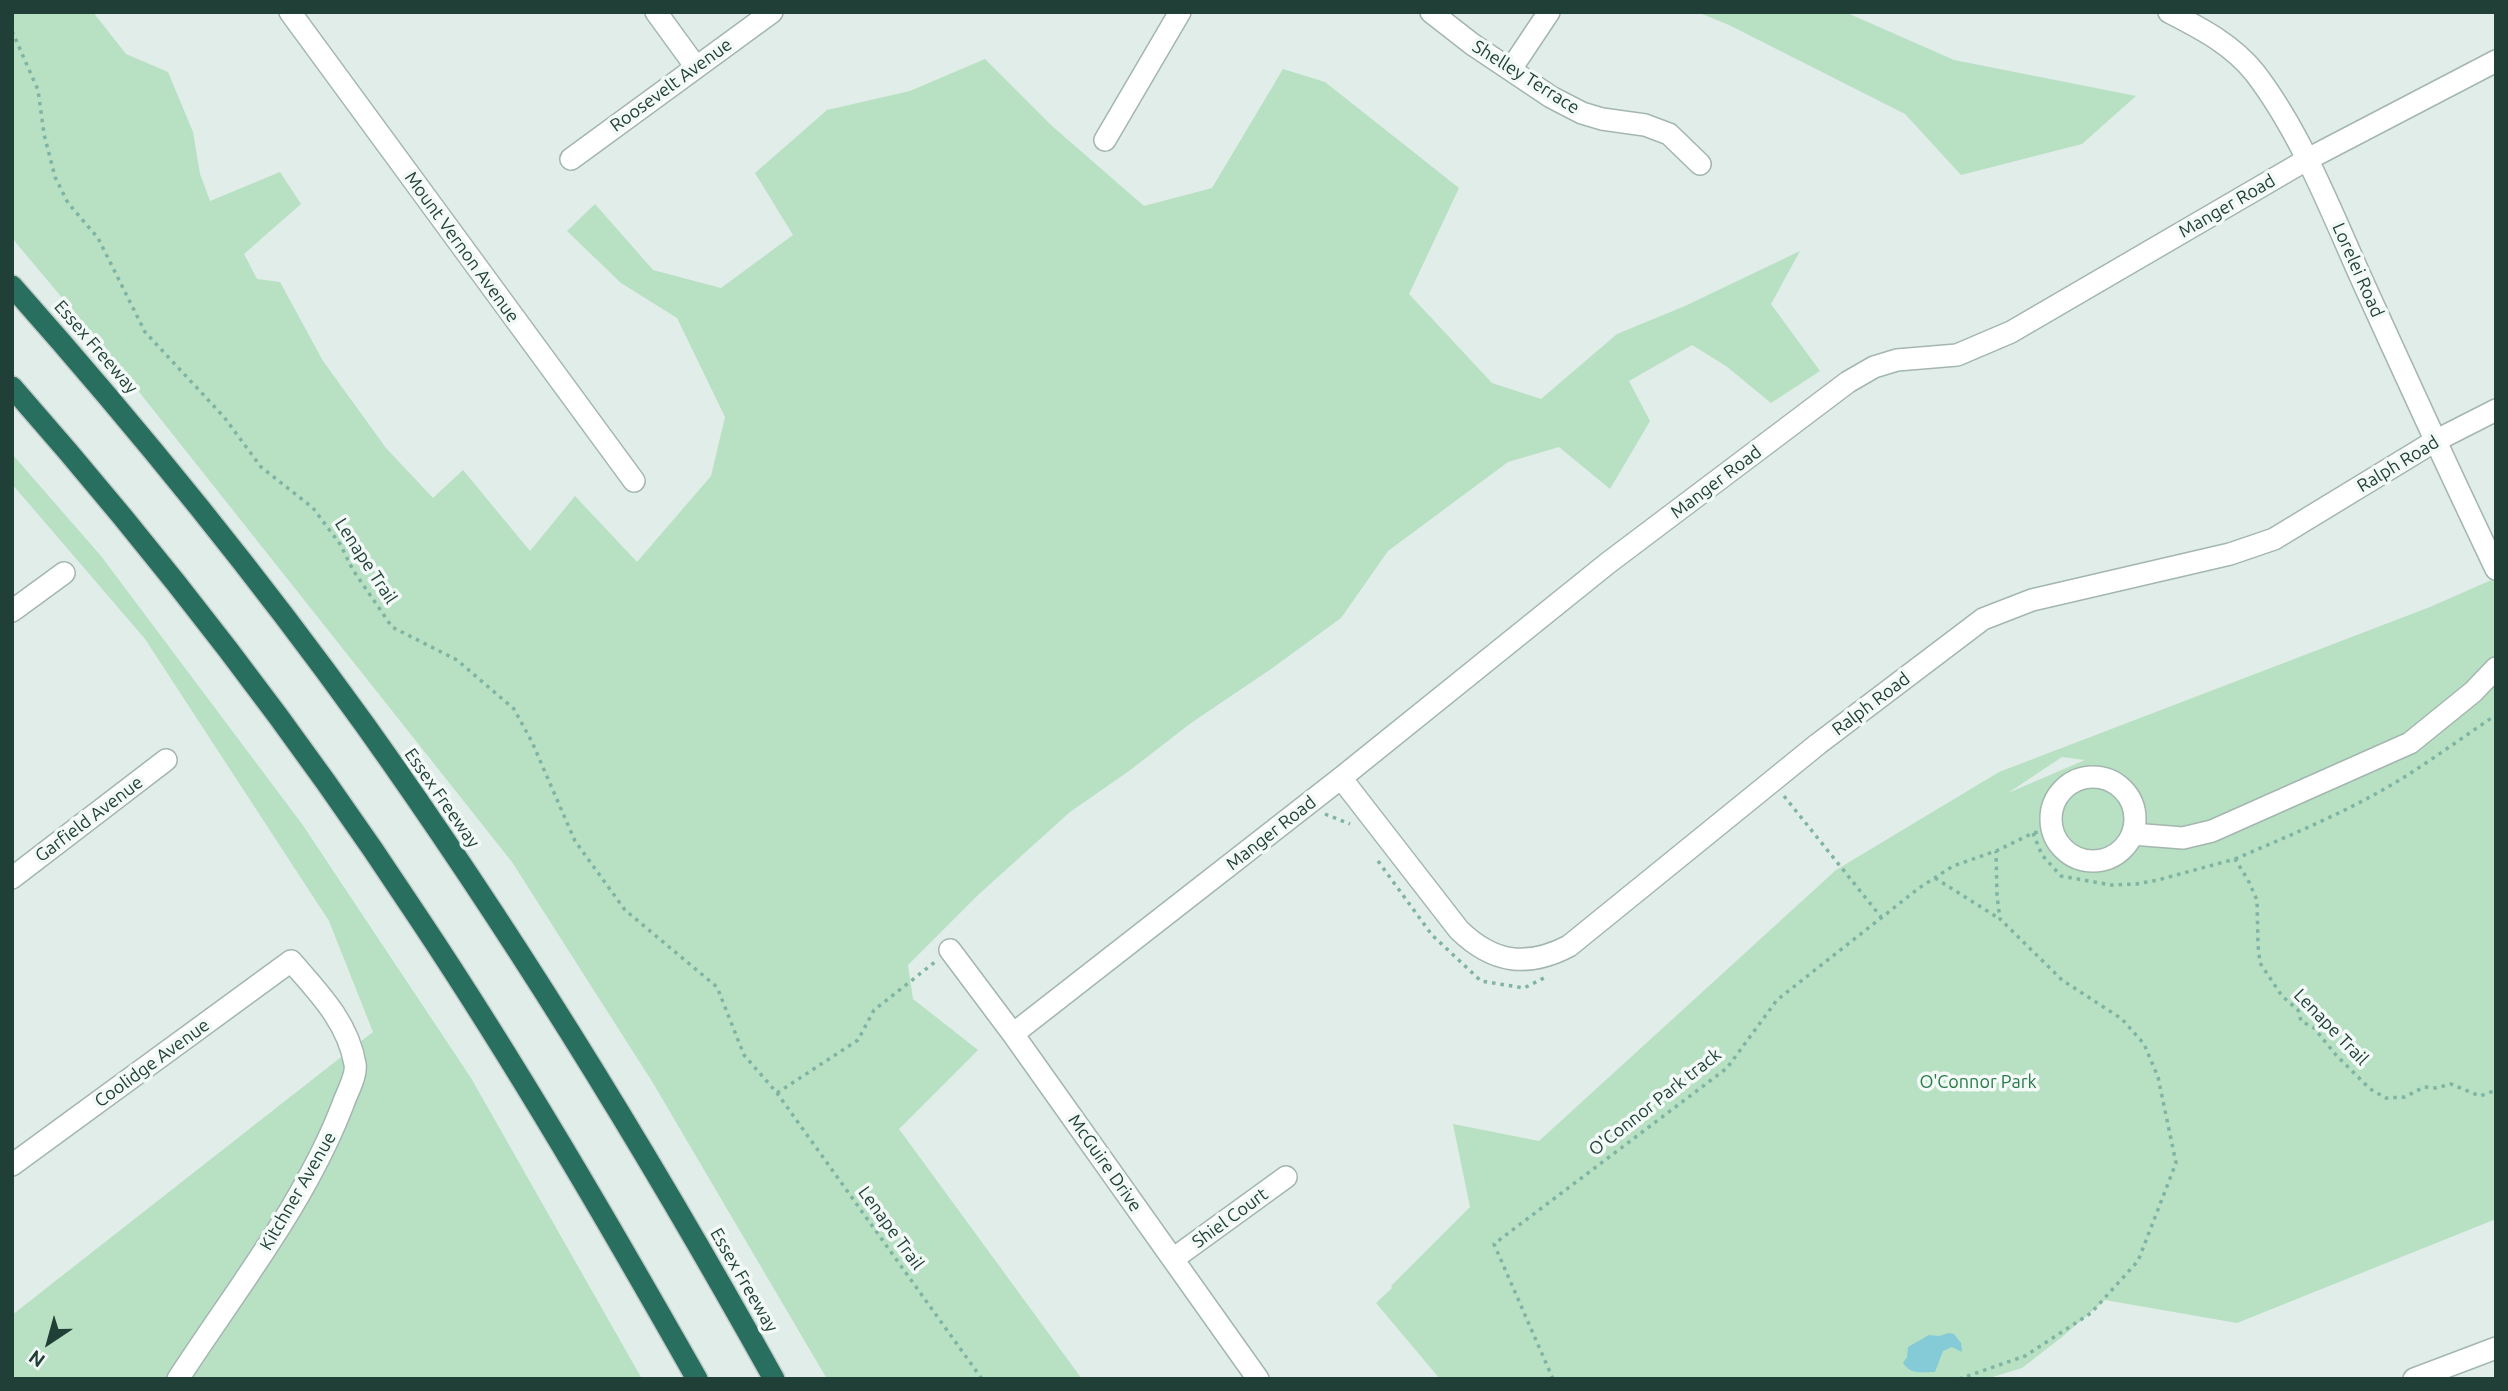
<!DOCTYPE html>
<style>
body{margin:0}
#map{position:relative;width:2508px;height:1391px;overflow:hidden;background:#e1ede8;font-family:Ubuntu,sans-serif}
canvas{display:block}
.frame{position:absolute;inset:0;border:14px solid #204037;pointer-events:none}
.north{position:absolute;left:14px;top:1307px;width:70px;height:70px;-webkit-text-stroke:5px #f2f9f6;paint-order:stroke;rotate:216deg;font-size:19px;font-weight:700;line-height:28px;text-align:center;color:#204037}
.north::after{content:'';display:block;margin:auto;width:24px;height:32px;background:#204037;clip-path:polygon(50% 0,100% 100%,50% 72%,0 100%)}
</style>
<div id="map">
<canvas width="2508" height="1391"></canvas>
<div class="frame"></div>
<div class="north">N</div>
</div>
<script>
const ctx = document.querySelector('canvas').getContext('2d');
ctx.lineJoin = 'round';
function fillPath(path, color) { ctx.fillStyle = color; ctx.fill(path, 'evenodd'); }
function trace(path, color, width, dash) { ctx.strokeStyle = color; ctx.lineWidth = width; ctx.lineCap = dash ? 'butt' : 'round'; ctx.setLineDash(dash || []); ctx.stroke(path); }
function write(font, color, halo, rows, align = 'center') {
  ctx.font = font + ' Ubuntu,sans-serif'; ctx.lineWidth = 7; ctx.setLineDash([]); ctx.textBaseline = 'middle'; ctx.strokeStyle = halo; ctx.fillStyle = color; for (const [text, x, y, turn = 0] of rows) {
    ctx.save(); ctx.translate(x, y); ctx.rotate((+turn || 0) * Math.PI / 180); ctx.textAlign = isNaN(turn) ? turn : align; if (halo) ctx.strokeText(text, 0, 0); ctx.fillText(text, 0, 0); ctx.restore();
  }
}
fillPath(new Path2D(`
 M12,12h81l33,42 42,18 25,60 7,42 10,27 70,-29 21,32 -57,50 13,25 23,3 43,79 63,87 47,50 30,-28 67,81 45,-55 62,66 74,-86 14,-59 -48,-99 -56,-35 -54,-52 28,-27 58,66 68,18 72,-53 -38,-62 72,-63 83,-19 75,-32 67,67 92,80 68,-18 71,-119 42,13 134,106 -50,106 83,89 49,16 76,-65 68,-28 115,-55 -29,53 49,67 -49,32 -45,-37 -34,-21 -63,36 21,40 -40,68 -51,-42 -51,15 -120,89 -47,67 -70,51 -80,54 -62,48 -59,41 -92,83 -70,70 5,34 65,51 -79,79 183,250h-255l-174,-296 -141,-221 -407,-513 -93,-111z
 M1697,12h148l109,48 182,36 -54,48 -121,31 -56,-61 -176,-89z
 M12,454l89,102 201,268 169,254 171,301h-630v-64l361,-283 -44,-111 -184,-282 -133,-155z
 M2496,578v641l-259,104 -132,-23 -43,37 -40,31 -36,11h-546l-64,-76 16,-15 -1,-2 79,-79 -17,-83 86,17 297,-271 163,-98 431,-165zM2062,757l23,3 -77,33z`), '#b8e0c3');
fillPath(new Path2D(`
 M1949,1333l5,1 7,9 1,9 -10,-5 -9,4 -8,21c-14,0 -24,3 -32,-9l4,-6 1,-10 21,-12 10,1z`), '#84cad7');
const minor = new Path2D(`
 M290,12l344,469
 M656,12l40,55
 M1431,12l41,32 79,53 31,16 20,6 43,6 24,9 31,30
 M2169,12c31,16 63,32 86,61 46,60 76,138 107,207 44,97 88,193 134,289
 M1511,69l38,-57
 M1105,140l75,-128
 M571,159l201,-147
 M12,611l52,-38
 M2051 819a42 42 0 1 1 84 0a42 42 0 1 1-84 0Z
 M1341,778l118,152c34,33 68,38 110,16l249,-202 165,-125 49,-19 198,-46 44,-15 161,-98 61,-31
 M2132,834l51,4 29,-7 198,-88 63,-51 23,-24
 M12,878l154,-118
 M950,950l63,84 245,345
 M1013,1034l328,-256 267,-215 240,-181 26,-15 23,-7 60,-5 54,-23 297,-173 188,-98
 M12,1165l279,-204c27,31 57,61 64,103 2,10 -6,25 -10,35 -38,102 -108,189 -167,280
 M1173,1259l113,-82
 M2414,1379l82,-31`);
const highway = new Path2D(`
 M12,286c125,141 243,286 353,439 149,209 284,429 409,654
 M12,387c147,167 284,344 406,530 100,150 190,305 279,462`);
trace(minor, '#a3b6af', 24);
trace(highway, '#c1cac7', 24);
trace(new Path2D(`
 M12,31l26,59 6,44 11,43 13,26 30,35 47,94 79,85 37,50 52,41 27,36 13,26 39,57 65,33 57,49 18,33 43,99 50,69 92,77 27,68 33,38 205,286
 M1784,796l97,121
 M1325,814l25,10
 M2033,833l9,22 19,21 50,9 25,-1 22,-4 77,-21 13,21 9,20 1,45 2,18 22,33 16,14 3,11 13,7 22,27 34,34 16,9 19,-1 19,-10 12,1 15,-4 29,12 16,-6
 M2235,859c58,-25 117,-49 171,-83 30,-19 60,-41 90,-61
 M1378,861l54,74 49,46 43,7 22,-11
 M1935,878l65,41
 M777,1093l81,-53 16,-30 61,-48
 M1553,1379l-59,-135 233,-176 50,-68 142,-112 34,-22 43,-15 37,-18 19,-3
 M1959,1379l66,-23 66,-43 47,-52 38,-98 -18,-86 -14,-33 -22,-25 -60,-39 -62,-61 -3,-23 -1,-45`), '#7fb4a3', 3.5, [3.5, 5]);
trace(minor, '#fff', 21);
trace(highway, '#296f60', 21);
write('18px', '#204037', '#f2f9f6', [
 ["Shelley Terrace",1526,77,32],
 ["Roosevelt Avenue",671,85,-36],
 ["Manger Road",2227,206,-30],
 ["Mount Vernon Avenue",462,247,54],
 ["Lorelei Road",2358,270,66],
 ["Essex Freeway",96,347,49],
 ["Ralph Road",2398,464,-31],
 ["Manger Road",1716,482,-37],
 ["Lenape Trail",366,561,57],
 ["Ralph Road",1871,704,-37],
 ["Essex Freeway",442,798,55],
 ["Garfield Avenue",89,819,-37],
 ["Manger Road",1271,833,-38],
 ["Lenape Trail",2331,1027,46],
 ["Coolidge Avenue",152,1063,-36],
 ["O'Connor Park track",1655,1102,-38],
 ["McGuire Drive",1105,1163,55],
 ["Kitchner Avenue",298,1191,-60],
 ["Shiel Court",1230,1218,-36],
 ["Lenape Trail",891,1228,54],
 ["Essex Freeway",744,1280,60]
]);
write('18px', '#267a47', '#f2f9f6', [
 ["O'Connor Park",1978,1082]
]);
</script>
